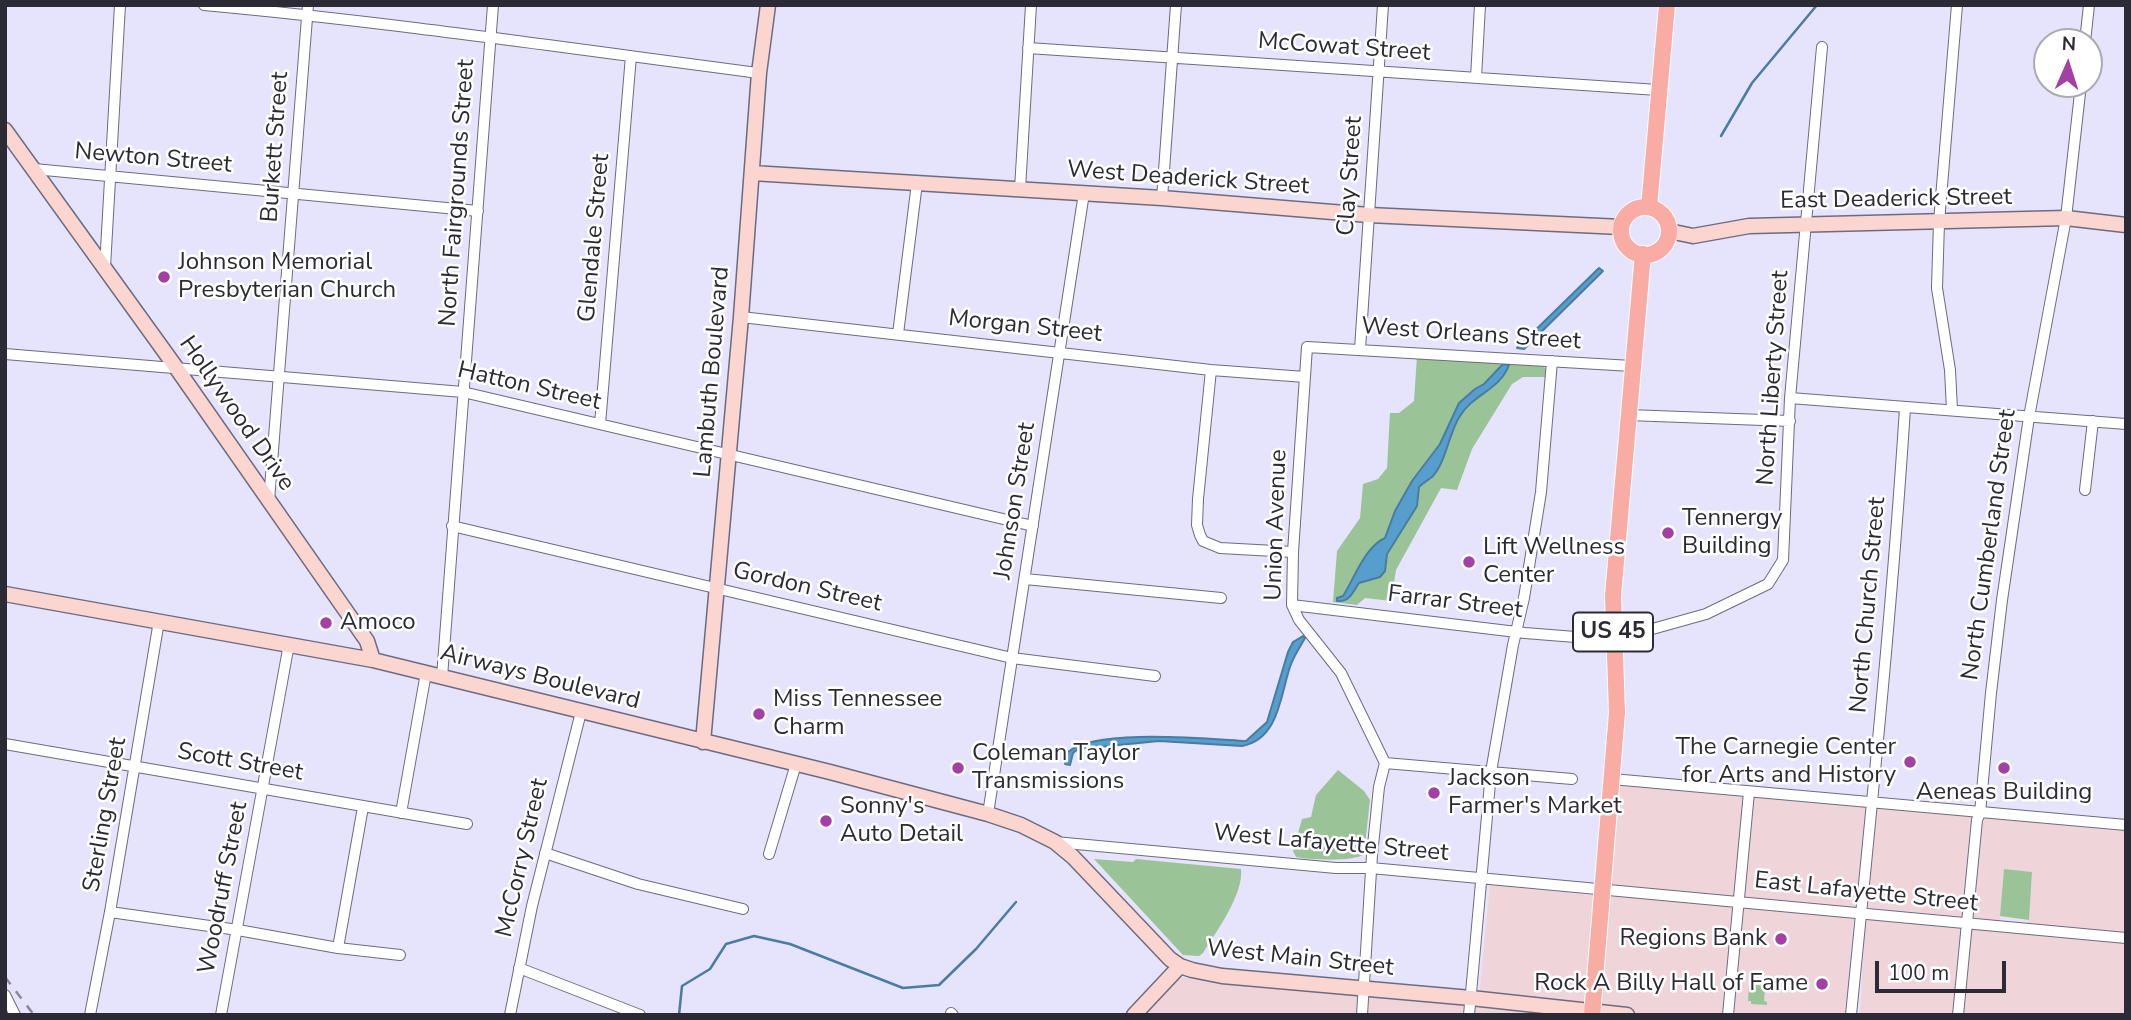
<!DOCTYPE html>
<style>
body{margin:0}
#map{position:relative;width:2131px;height:1020px;overflow:hidden;background:#e6e3fc;font-family:"Nunito Sans",sans-serif}
canvas{display:block}
.frame{position:absolute;inset:0;border:7px solid #2c2b35;pointer-events:none}
.north{position:absolute;left:2033px;top:28px;width:70px;height:70px;box-sizing:border-box;background:#fff;border:2px solid #abaaae;border-radius:50%;rotate:3deg;font-size:19px;font-weight:700;line-height:28px;text-align:center;color:#2c2b35}
.north::after{content:'';display:block;margin:auto;width:24px;height:32px;background:#a240a6;clip-path:polygon(50% 0,100% 100%,50% 72%,0 100%)}
.scale{position:absolute;left:1875px;top:961px;width:131px;height:32px;box-sizing:border-box;border:4px solid #2c2b35;border-top:0;padding-left:9px;font-size:21px;line-height:24px;white-space:nowrap;color:#2c2b35;-webkit-text-stroke:5px #fff;paint-order:stroke}
</style>
<div id="map">
<canvas width="2131" height="1020"></canvas>
<div class="frame"></div>
<div class="north">N</div>
<div class="scale">100 m</div>
</div>
<script>
const ctx = document.querySelector('canvas').getContext('2d');
ctx.lineJoin = 'round';
function fillPath(path, color) { ctx.fillStyle = color; ctx.fill(path, 'evenodd'); }
function trace(path, color, width, dash) { ctx.strokeStyle = color; ctx.lineWidth = width; ctx.lineCap = dash ? 'butt' : 'round'; ctx.setLineDash(dash || []); ctx.stroke(path); }
function write(font, color, halo, rows, align = 'center') {
  ctx.font = font + ' "Nunito Sans",sans-serif'; ctx.lineWidth = 5; ctx.setLineDash([]); ctx.textBaseline = 'middle'; ctx.strokeStyle = halo; ctx.fillStyle = color; for (const [text, x, y, turn = 0] of rows) {
    ctx.save(); ctx.translate(x, y); ctx.rotate((+turn || 0) * Math.PI / 180); ctx.textAlign = isNaN(turn) ? turn : align; if (halo) ctx.strokeText(text, 0, 0); ctx.fillText(text, 0, 0); ctx.restore();
  }
}
fillPath(new Path2D(`
 M1619,783l507,46v186h-266l5,-96 162,14 5,-61 -28,-2 -4,51 -145,-15 -10,109h-705l37,-38 301,30 12,-123 119,13z`), '#efd5da');
fillPath(new Path2D(`
 M1417,356l124,8 5,5 -1,8h-22l-11,7 -40,65 -15,41 -16,-2 -45,82 -5,31 -26,-3 -8,7 -24,-3 4,-51 23,-33 3,-34 15,-5 9,-11 3,-55h9l15,-12z
 M1338,770l26,21 6,9 -6,54c-9,8 -55,6 -68,3l-3,-6 9,-32 9,-2 5,-22z
 M1094,859l39,3 3,-3 105,10c3,25 -25,63 -38,84l-4,3 -16,-1z
 M2004,869l28,3 -3,48 -29,-4z
 M1749,984l16,2 -1,15 3,1v3l-16,-1v-3h-3z`), '#9ac498');
const water = new Path2D(`
 M1599,268l4,3 -79,78 -7,-1z
 M1503,364l6,1c-9,25 -36,29 -49,51 -11,16 -14,47 -28,61 -4,3 -9,6 -13,10l-2,19 -30,48 -2,17 -5,6 -21,6c-7,10 -9,19 -22,18v-3l6,-2c12,-19 22,-49 42,-58l10,-27 17,-30 28,-37 19,-41 16,-14 9,-5z
 M1303,636l2,2c-5,9 -12,19 -15,29 -10,29 -11,72 -48,79l-83,-5 -81,8 -5,4 -3,12 -5,-1 3,-12c27,-24 140,-13 178,-11l21,-19 21,-70 5,-10z`);
fillPath(water, '#569ece');
trace(water, '#497ca0', 2);
trace(new Path2D(`
 M1721,136l31,-53 65,-78
 M679,1015l3,-29 28,-17 16,-25 28,-8 36,8 113,44 36,-3 37,-36 40,-47`), '#497ca0', 2.5);
const street = new Path2D(`
 M204,5c186,17 370,44 555,68
 M2085,42l4,-37
 M1028,48l630,42
 M1476,78l4,-73
 M34,169l444,42
 M1020,189l11,-184
 M1162,198l14,-193
 M105,267l15,-262
 M741,317l470,53 94,7
 M898,334l19,-151
 M1360,349l23,-344
 M5,354l458,38 570,134
 M1211,370l-13,129 -1,26 3,10 3,6 17,7 73,4
 M1790,398l336,26
 M1952,410l-2,-40 -13,-82 2,-66 18,-217
 M1628,415l162,6
 M600,424l31,-368
 M2085,490l8,-69
 M269,501l39,-496
 M452,526l560,132 143,18
 M1025,579l196,19
 M1292,605l233,28 88,7 93,-26 62,-30 15,-24 7,-162 32,-351
 M442,677l51,-672
 M5,744l462,80
 M1385,763l-44,-90 -42,-53 -7,-15 1,-53 14,-205 325,19
 M1385,763l187,16
 M1612,779l514,46
 M401,813l25,-140
 M988,814l96,-621
 M1055,842l281,26h35l755,70
 M545,853l93,31 105,25
 M769,854l27,-90
 M110,912l128,18 100,18 62,7
 M338,948l25,-141
 M519,968l121,47
 M5,995l10,20
 M951,1013l2,2
 M90,1015l20,-103 49,-291
 M221,1015l68,-371
 M510,1015l22,-109 49,-194
 M1362,1015l10,-160 7,-68 6,-24
 M1469,1015l22,-243 22,-127 11,-47 17,-106 11,-131
 M1728,1015l21,-223
 M1851,1015c20,-202 41,-404 54,-607
 M1958,1015l19,-195 3,-7 11,-120 11,-93 27,-183 37,-199 15,-134`);
const secondary = new Path2D(`
 M5,130l170,236 192,275 6,19
 M752,173l410,25 207,17 252,12
 M1669,231l24,5 56,-10 317,-8 60,7
 M5,594l368,66 457,112 158,42 33,11 34,17 18,15 97,102 10,7 12,4 30,6 249,22 156,17
 M703,742l38,-425 18,-244 9,-68
 M1134,1015l46,-49`);
const primary = new Path2D(`
 M1649,207l18,-202
 M1621 231a24 24 0 1 1 48 0a24 24 0 1 1-48 0Z
 M1592,1015l25,-302 -4,-117 30,-342`);
trace(street, '#6d6b81', 12);
trace(secondary, '#6d6b81', 17);
trace(primary, '#fff', 18);
trace(street, '#fff', 10);
trace(secondary, '#fbd6d1', 14);
trace(primary, '#f8aca3', 16);
trace(new Path2D(`
 M5,977l29,38`), '#8a889a', 2.5, [9, 9]);
for (const [x, y, r, color] of [
 [164,277,7,"#a240a6"],
 [1668,533,7,"#a240a6"],
 [1469,562,7,"#a240a6"],
 [326,623,7,"#a240a6"],
 [759,714,7,"#a240a6"],
 [1910,762,7,"#a240a6"],
 [958,768,7,"#a240a6"],
 [2004,768,7,"#a240a6"],
 [1434,793,7,"#a240a6"],
 [826,821,7,"#a240a6"],
 [1781,939,7,"#a240a6"],
 [1822,984,7,"#a240a6"]
]) { const dot = new Path2D(); dot.arc(x, y, r, 0, 2 * Math.PI); ctx.fillStyle = color; ctx.fill(dot); trace(dot, '#fff', 2.5); }
for (const [x, y, w] of [
 [1613,632,80]
]) { const box = new Path2D(); box.roundRect(x - w / 2, y - 19.5, w, 39, 5); ctx.fillStyle = '#fff'; ctx.fill(box); trace(box, '#2c2b35', 2); }
write('bold 23px', '#2c2b35', null, [
 ["US 45",1613,632]
]);
write('24px', '#2c2b35', '#fff', [
 ["McCowat Street",1344,48,4],
 ["Burkett Street",276,147,-86],
 ["Newton Street",153,159,5],
 ["Clay Street",1351,176,-86],
 ["West Deaderick Street",1188,179,4],
 ["North Fairgrounds Street",458,193,-86],
 ["East Deaderick Street",1896,200,-1],
 ["Glendale Street",595,238,-85],
 ["Morgan Street",1025,327,6],
 ["West Orleans Street",1471,335,4],
 ["Lambuth Boulevard",713,372,-85],
 ["North Liberty Street",1774,378,-86],
 ["Hatton Street",529,387,13],
 ["Hollywood Drive",236,414,55],
 ["Johnson Street",1016,501,-81],
 ["Union Avenue",1277,525,-88],
 ["North Cumberland Street",1990,545,-82],
 ["Gordon Street",807,588,13],
 ["Farrar Street",1455,603,7],
 ["North Church Street",1869,605,-85],
 ["Airways Boulevard",540,678,14],
 ["Scott Street",240,763,10],
 ["Sterling Street",106,815,-80],
 ["West Lafayette Street",1331,844,5],
 ["McCorry Street",523,858,-77],
 ["Woodruff Street",224,888,-79],
 ["East Lafayette Street",1866,893,6],
 ["West Main Street",1300,959,6]
]);
write('24px', '#2c2b35', '#fff', [
 ["Johnson Memorial",178,263],
 ["Presbyterian Church",178,291],
 ["Tennergy",1682,519],
 ["Building",1682,547],
 ["Lift Wellness",1483,548],
 ["Center",1483,576],
 ["Amoco",340,623],
 ["Miss Tennessee",773,700],
 ["Charm",773,728],
 ["The Carnegie Center",1896,748,"right"],
 ["for Arts and History",1896,776,"right"],
 ["Coleman Taylor",972,754],
 ["Transmissions",972,782],
 ["Jackson",1448,779],
 ["Farmer's Market",1448,807],
 ["Aeneas Building",2004,793,"center"],
 ["Sonny's",840,807],
 ["Auto Detail",840,835],
 ["Regions Bank",1767,939,"right"],
 ["Rock A Billy Hall of Fame",1808,984,"right"]
], 'left');
</script>
